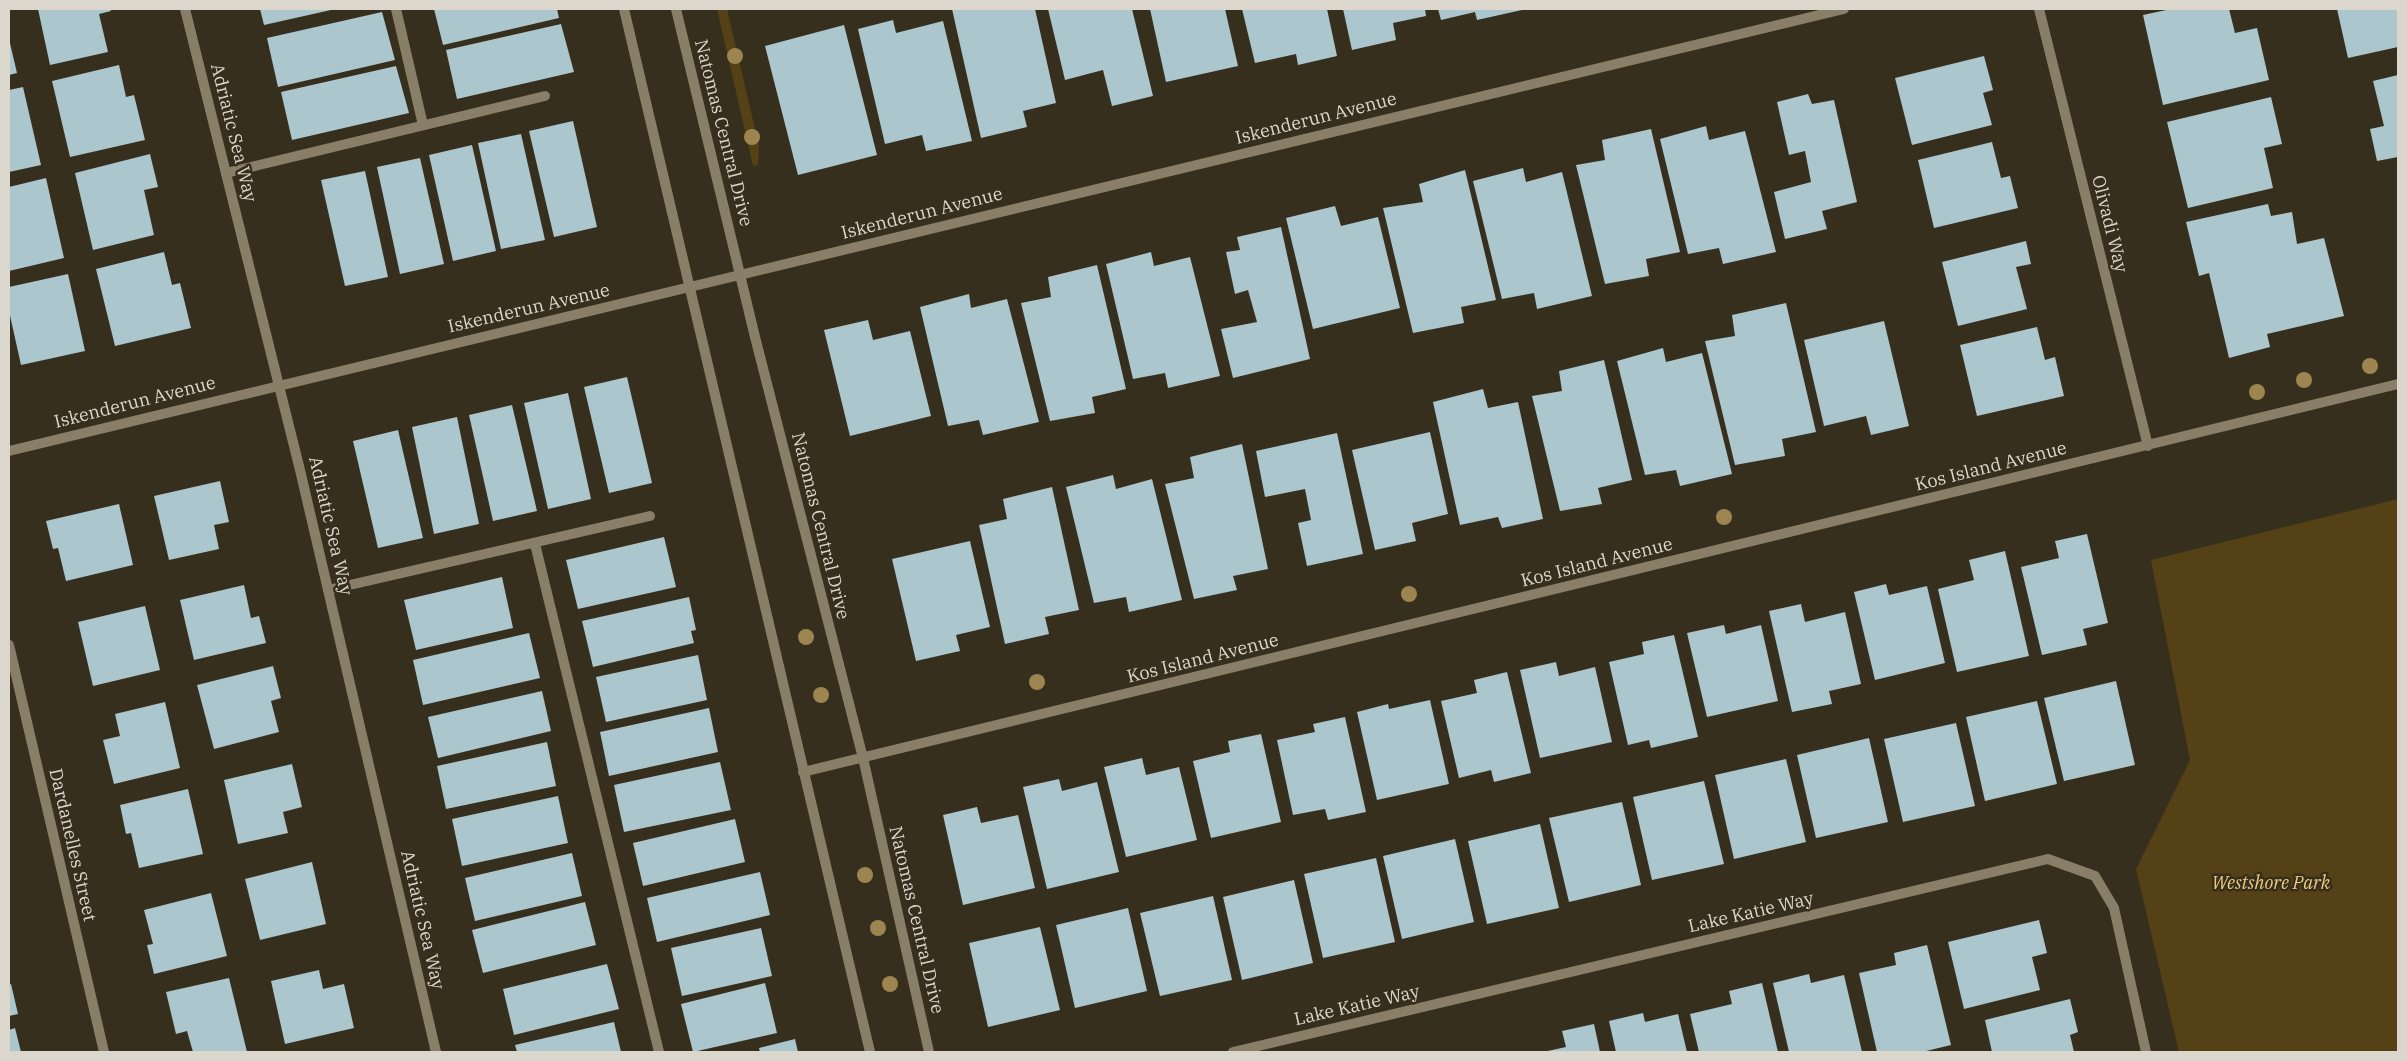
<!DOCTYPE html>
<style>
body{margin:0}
#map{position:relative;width:2407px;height:1061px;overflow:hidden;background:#372f1d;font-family:"IBM Plex Serif",serif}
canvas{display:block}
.frame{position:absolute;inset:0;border:10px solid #dcd7cc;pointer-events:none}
</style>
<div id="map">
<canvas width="2407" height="1061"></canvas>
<div class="frame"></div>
</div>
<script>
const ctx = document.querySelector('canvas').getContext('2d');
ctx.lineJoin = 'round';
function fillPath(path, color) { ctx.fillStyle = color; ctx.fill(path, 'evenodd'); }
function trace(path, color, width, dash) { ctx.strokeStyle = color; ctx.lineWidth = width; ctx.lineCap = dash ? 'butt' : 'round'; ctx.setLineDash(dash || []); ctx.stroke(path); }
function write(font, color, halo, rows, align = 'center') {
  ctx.font = font + ' "IBM Plex Serif",serif'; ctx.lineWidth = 5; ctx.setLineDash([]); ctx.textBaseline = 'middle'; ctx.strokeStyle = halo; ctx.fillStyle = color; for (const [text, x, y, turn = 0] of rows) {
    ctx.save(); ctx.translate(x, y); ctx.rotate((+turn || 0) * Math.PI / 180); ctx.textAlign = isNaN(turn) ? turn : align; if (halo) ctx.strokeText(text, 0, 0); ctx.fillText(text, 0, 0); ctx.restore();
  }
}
fillPath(new Path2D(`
 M717,9h10l32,137 -1,19 -5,1z
 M2398,499v553h-219l-43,-183 54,-109 -39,-200z`), '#544115');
fillPath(new Path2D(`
 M38,9h72l1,2 -12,3 9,38 -58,13z
 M260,9h71v1l-67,15z
 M434,9h123l2,9 -116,27z
 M952,9h83l21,94 -33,8 4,16 -46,11z
 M1048,9h84l21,87 -41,10 -9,-36 -38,10z
 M1150,9h75l13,57 -72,16z
 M1242,9h85l10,47 -39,9 -2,-11 -41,9z
 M1343,9h82l1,7 -33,7 3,17 -44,10z
 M1438,9h84v1l-45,10 -2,-8 -34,8z
 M2171,9h58l6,24 22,-5 12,52 -106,25 -20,-90z
 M2337,9h61v38l-50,11z
 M382,12l13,48 -117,27 -11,-49z
 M893,20l3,13 47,-12 29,120 -46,10 -4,-16 -37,9 -27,-115z
 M561,24l13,48 -117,27 -11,-49z
 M844,25l33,130 -79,20 -33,-129z
 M9,39l8,34 -8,2z
 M1984,56l9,34 -10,3 9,32 -80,20 -17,-67z
 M119,65l7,32 8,-2 11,45 -75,17 -18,-76z
 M396,66l13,47 -117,27 -11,-48z
 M2398,75v82l-21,4 -7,-32 14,-3 -11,-45z
 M23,87l18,78 -32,7v-82z
 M1808,94l4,10 22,-4 23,102 -35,9 5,18 -42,10 -11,-47 37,-10 -6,-31 -16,4 -12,-53z
 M2271,97l11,47 -18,4 9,40 -85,20 -21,-86z
 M573,121l24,106 -43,10 -25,-106z
 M1706,126l3,14 36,-9 31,121 -53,12 -4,-16 -31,6 -28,-115z
 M1651,129l29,123 -34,7 3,17 -44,8 -29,-119 29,-5 -3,-20z
 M521,134l24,106 -44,9 -23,-106z
 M1992,142l9,36 9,-2 8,32 -84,20 -16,-68z
 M472,145l24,106 -43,10 -24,-106z
 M150,154l8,33 -14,3 10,45 -61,15 -18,-77z
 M420,158l24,106 -44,10 -23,-107z
 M1523,168l3,14 36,-10 30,124 -55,13 -3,-16 -32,6 -29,-118z
 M1465,170l31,130 -35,7 3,16 -51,10 -30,-125 40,-6 -4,-18z
 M365,171l23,106 -43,9 -24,-106z
 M46,178l18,80 -55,13v-84z
 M2268,204l3,12 21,-4 5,32 27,-6 20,78 -77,18 3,13 -41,11 -20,-85 -10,3 -13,-54z
 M1335,206l6,20 37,-9 22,91 -87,21 -27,-111z
 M1281,227l29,132 -77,19 -12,-49 36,-7 -9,-32 -13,4 -9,-42 14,-2 -3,-13z
 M2026,241l5,23 -15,3 11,42 -69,17 -16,-64z
 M164,252l8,33 8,-2 11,45 -76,18 -19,-77z
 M1151,252l3,14 36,-9 30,119 -52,12 -3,-15 -32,6 -27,-115z
 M1097,265l29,124 -34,8 3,16 -45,8 -29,-118 30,-6 -3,-20z
 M68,274l17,77 -64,14 -12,-54v-24z
 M969,294l2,14 36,-9 32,123 -56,13 -4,-15 -31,6 -28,-119z
 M1786,303l30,129 -34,7 3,17 -50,9 -30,-124 30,-5 -3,-21z
 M868,320l5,20 37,-9 21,85 -81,20 -26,-106z
 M1884,321l25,105 -38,9 -5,-19 -42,10 -20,-86z
 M2037,327l8,33 10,-3 9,39 -87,20 -17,-71z
 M1663,348l3,14 36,-9 30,121 -52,12 -4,-16 -31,5 -28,-114z
 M1604,360l28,120 -34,8 4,16 -42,7 -28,-115 30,-5 -3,-20z
 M627,377l25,106 -43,10 -25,-106z
 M1483,389l5,19 30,-6 25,117 -41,9 -4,-11 -38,8 -27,-123z
 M568,393l23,106 -43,10 -24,-106z
 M512,405l25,106 -44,10 -24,-106z
 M457,417l22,107 -45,10 -22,-107z
 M398,430l25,108 -45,10 -25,-107z
 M1430,432l18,82 -36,9 4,18 -41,9 -23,-100z
 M1337,433l26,121 -56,12 -9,-43 13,-3 -6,-31 -40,8 -9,-46z
 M1242,444l26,125 -35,7 4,14 -43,9 -29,-115 29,-6 -4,-21z
 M1113,475l3,14 36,-10 30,121 -53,12 -3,-15 -32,6 -28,-116z
 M220,481l9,41 -15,3 5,24 -50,11 -15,-64z
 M1052,487l27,123 -34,7 4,17 -44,10 -26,-119 28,-6 -4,-20z
 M119,504l14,61 -67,16 -8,-33 -5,1 -7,-28z
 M2087,534l21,89 -25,6 4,16 -45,10 -21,-88 38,-9 -4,-17z
 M664,537l12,50 -98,22 -12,-49z
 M970,541l20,86 -34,8 4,16 -44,10 -24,-102z
 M2005,551l24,105 -72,16 -19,-83 36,-9 -5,-20z
 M502,577l11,51 -97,22 -12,-50z
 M1886,584l3,11 38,-9 18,77 -70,17 -21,-88z
 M244,585l7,33 8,-2 7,27 -72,17 -14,-60z
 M689,597l7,33 -5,1 3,12 -101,24 -11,-46z
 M1801,604l4,18 40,-10 16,72 -32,7 3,13 -40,8 -23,-101z
 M145,606l15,64 -67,16 -15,-64z
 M1724,625l2,9 35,-9 17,76 -71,16 -20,-84z
 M529,633l11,45 -117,27 -10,-45z
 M1674,635l24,102 -47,11 -2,-8 -21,5 -19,-83 35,-8 -2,-12z
 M698,655l9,45 -101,22 -10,-45z
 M1556,662l3,14 36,-9 17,75 -72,16 -20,-88z
 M273,666l8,32 -10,3 8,31 -65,17 -17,-64z
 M1507,672l24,101 -37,9 -3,-12 -32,8 -18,-77 36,-8 -3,-13z
 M2116,681l19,84 -71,16 -20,-83z
 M542,691l9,40 -113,27 -10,-41z
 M1430,700l19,84 -72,16 -20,-88 31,-8 1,5z
 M2037,701l20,83 -72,17 -19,-84z
 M165,702l15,66 -66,16 -11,-44 17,-4 -5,-22z
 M709,708l9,44 -109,24 -9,-44z
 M1345,717l21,95 -38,8 -3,-11 -32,6 -16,-75 38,-8 -2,-8z
 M1956,723l19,83 -72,16 -19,-83z
 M1261,734l20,88 -70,16 -18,-77 37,-9 -2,-11z
 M1869,738l19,84 -72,16 -19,-83z
 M547,742l9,44 -110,23 -9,-43z
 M1142,758l4,17 33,-8 18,73 -71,17 -22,-90z
 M1786,759l20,83 -72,17 -19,-84z
 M720,762l11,48 -107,22 -10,-47z
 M292,764l10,43 -19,5 5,21 -50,11 -14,-64z
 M1059,779l3,12 35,-9 22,90 -72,17 -24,-102z
 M1704,781l20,83 -72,16 -19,-83z
 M188,789l15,65 -64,14 -8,-35 -5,1 -6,-29z
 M558,796l10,47 -106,23 -10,-47z
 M1622,802l19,83 -72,17 -20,-84z
 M977,807l4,16 37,-8 17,73 -72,17 -20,-90z
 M735,819l10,43 -102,24 -10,-43z
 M1540,824l19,84 -72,16 -19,-83z
 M1455,839l19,83 -72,17 -19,-83z
 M572,853l10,43 -107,25 -10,-43z
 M1376,858l19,84 -72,16 -19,-84z
 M312,862l14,62 -66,16 -15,-61z
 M760,872l10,43 -113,27 -10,-44z
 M1294,880l19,83 -71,17 -19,-83z
 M211,893l16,63 -73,18 -7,-29 6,-1 -9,-34z
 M1213,896l19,84 -72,16 -20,-83z
 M585,902l11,43 -113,28 -11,-43z
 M1128,908l19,83 -72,17 -19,-83z
 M2039,920l8,33 -15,4 8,33 -76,19 -16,-67z
 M1040,927l20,83 -72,17 -19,-84z
 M761,928l11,48 -90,20 -11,-48z
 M1927,945l24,100 -29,7h-45l-18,-79 37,-8 -2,-12z
 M607,964l12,45 -105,26 -11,-46z
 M319,970l4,19 21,-5 10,44 -69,16 -14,-63z
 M1809,974l2,9 33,-8 18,77h-73l-16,-69z
 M229,978l18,74h-54l-6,-21 -11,3 -10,-42z
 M765,983l12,50 -84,19 -12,-48z
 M1762,983l16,69h-79l-9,-38 42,-10 -3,-13z
 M11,984l7,30 -9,2v-31z
 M2070,999l8,33 -8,3 4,17h-82l-7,-32z
 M1643,1013l2,9 33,-8 9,38h-71l-7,-31z
 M614,1022l7,30h-104l-2,-7z
 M1594,1024l6,28h-57l23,-5 -4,-16z
 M15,1028l6,24h-12v-22z
 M795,1039l3,13h-38l-1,-4z`), '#abc6cd');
trace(new Path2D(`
 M396,9l27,116
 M226,173l319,-77
 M535,544l124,508
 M328,590l322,-74`), '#897e68', 10);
trace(new Path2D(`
 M185,9l115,461 136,582
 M624,9l246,1043
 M676,9l79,328 108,421 66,294
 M2039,9l109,437
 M9,451l1835,-442
 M9,645l95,407
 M803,772l1595,-388
 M1233,1052l815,-193 47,17 19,32 32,144`), '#897e68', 10);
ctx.fillStyle = '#9d8551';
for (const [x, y] of [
 [735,56],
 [752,137],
 [2370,366],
 [2304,380],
 [2257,392],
 [1724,517],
 [1409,594],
 [806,637],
 [1037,682],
 [821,695],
 [865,875],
 [878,928],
 [890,984]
]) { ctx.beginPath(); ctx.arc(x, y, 8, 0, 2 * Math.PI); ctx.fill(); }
write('18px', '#dcd7cc', '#372f1d', [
 ["Iskenderun Avenue",1316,119,-14],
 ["Adriatic Sea Way",233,133,76],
 ["Natomas Central Drive",723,133,76],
 ["Iskenderun Avenue",922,214,-14],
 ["Olivadi Way",2109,224,76],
 ["Iskenderun Avenue",529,309,-13],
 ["Iskenderun Avenue",135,403,-14],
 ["Kos Island Avenue",1991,467,-14],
 ["Adriatic Sea Way",330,526,77],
 ["Natomas Central Drive",820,526,76],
 ["Kos Island Avenue",1597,563,-14],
 ["Kos Island Avenue",1203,659,-14],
 ["Dardanelles Street",72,845,77],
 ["Lake Katie Way",1751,913,-13],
 ["Adriatic Sea Way",422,920,77],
 ["Natomas Central Drive",916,920,77],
 ["Lake Katie Way",1357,1006,-13]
]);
write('italic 18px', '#f0cb7c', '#372f1d', [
 ["Westshore Park",2271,884]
]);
</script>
